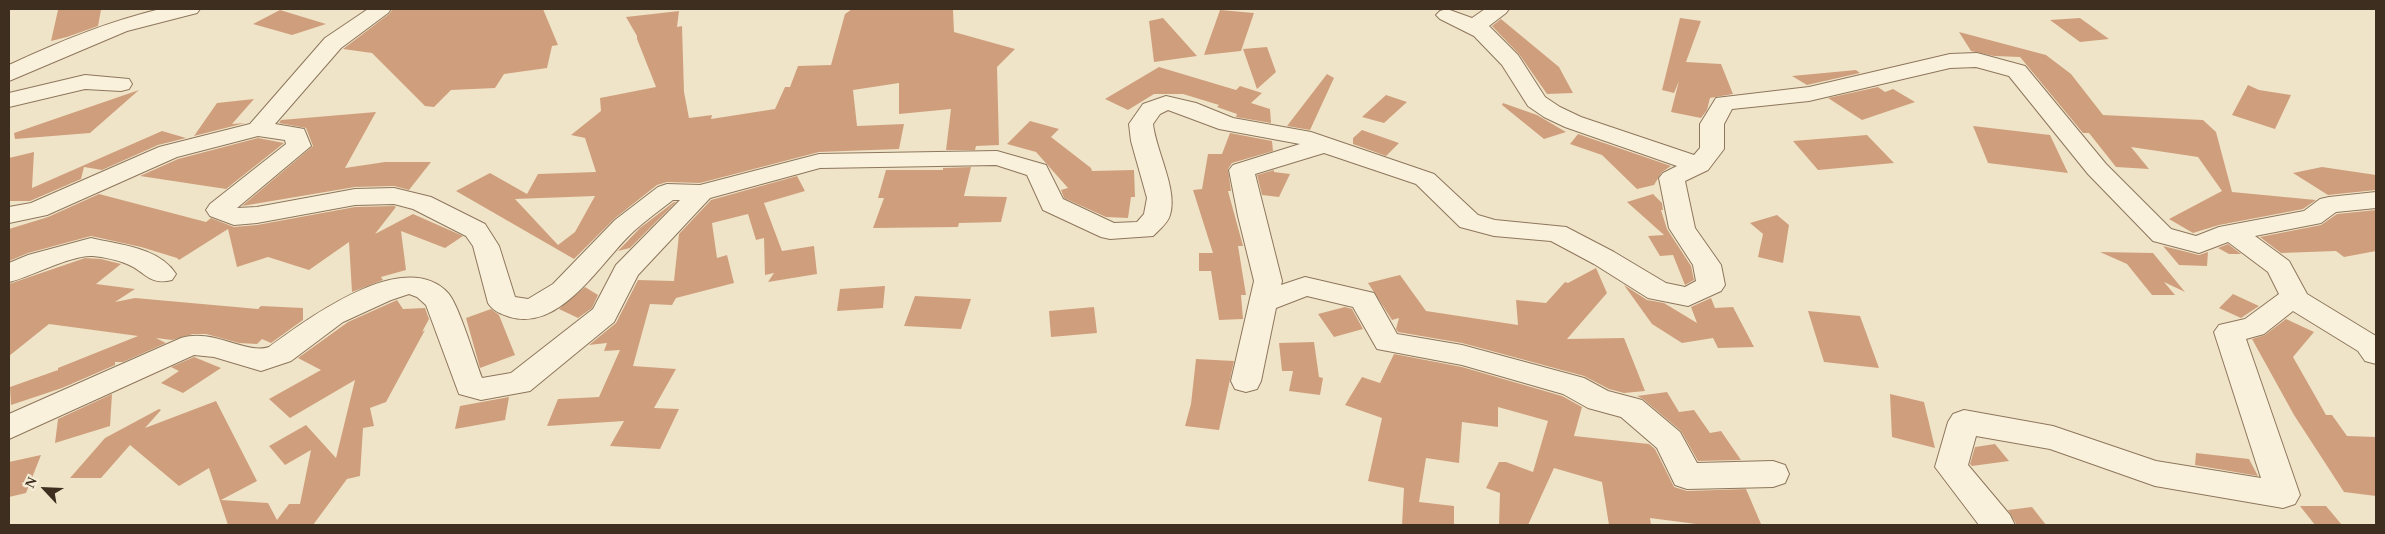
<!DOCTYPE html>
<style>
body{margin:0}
#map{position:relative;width:2385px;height:534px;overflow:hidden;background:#f0e4c8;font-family:"Times New Roman",serif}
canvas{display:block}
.frame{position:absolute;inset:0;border:10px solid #3d2e20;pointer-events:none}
.north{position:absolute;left:20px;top:464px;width:50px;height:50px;-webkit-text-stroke:4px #f7eed8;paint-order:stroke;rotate:295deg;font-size:14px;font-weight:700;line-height:20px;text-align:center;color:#3d2e20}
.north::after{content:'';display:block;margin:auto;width:18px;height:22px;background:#3d2e20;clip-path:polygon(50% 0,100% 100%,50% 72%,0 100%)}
</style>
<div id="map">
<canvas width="2385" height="534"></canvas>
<div class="frame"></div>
<div class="north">N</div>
</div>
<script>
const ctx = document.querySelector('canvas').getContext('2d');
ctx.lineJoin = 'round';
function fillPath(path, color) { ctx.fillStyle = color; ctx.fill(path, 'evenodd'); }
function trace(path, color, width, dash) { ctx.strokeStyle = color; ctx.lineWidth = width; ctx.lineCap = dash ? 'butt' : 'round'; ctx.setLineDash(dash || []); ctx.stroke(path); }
fillPath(new Path2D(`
 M393,9h150l15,36 -6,1 -5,22 -43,6 -9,14 -44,2 -17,17 -9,-1 -53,-53 -29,-4 46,-35z
 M852,9l101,1 1,22 61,17 -18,18 2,78 -23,1 -1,4h-29l5,-41 -52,5v-31l-46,7 4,36 47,-2 -5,25 -80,3 -119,31 -33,-1 -10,3 -43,34 -40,40 -118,-68 34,-18 37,21 11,-20 58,-2 -11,-34 -14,-3 30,-24 -1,-13 56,-11 -19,-48v-3l-11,-19 53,-6 -2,16 5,-1 2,66 5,26 23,-3 -1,4 64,-10 10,-22h5l8,-21 33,-1 14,-51zM595,196l-20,36 -17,13 -43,-46z
 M58,10h43l-3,16 -31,11 -16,4z
 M280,10l46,14 -34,11 -39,-11z
 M1220,10l34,3 -13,38 -37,4z
 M1163,18l34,38 -43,6 -5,-41z
 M1680,18l21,3 -15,41 35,2 12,30 -23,4 -3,12 -6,8 -30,-6 8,-31 -5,12 -12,-3z
 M2080,18l29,21 -29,3 -30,-22z
 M1501,19l58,48 14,26 -26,1 -28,-40 -27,-28z
 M1959,32l87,23 25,19 32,41 100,5 13,12 16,60 84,8 -13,9 -84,16 -26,8 -24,-14 53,-28 -24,-34 -67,-10 18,22 -33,-2 -27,-34h-6l-63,-76 -26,-1 -23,-5z
 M1267,47l9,25 -19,17 -14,-40z
 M1159,67l77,23 4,-4 22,7 -11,10 19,6 1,14 -35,-6 1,-3 -20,-7 2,-2 -36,-11h-29l-26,16 -23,-11z
 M1856,70l4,3 -53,12 -15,-9z
 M1327,74l7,4 -24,52 -23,-4z
 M2248,85l11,5 32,5 -16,34 -43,-14z
 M1878,87l7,5 8,-3 22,13 -53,18 -34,-22z
 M139,90l-49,43 -75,6 -1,-6z
 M1386,95l21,7 -23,21 -22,-6z
 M254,99l-22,25 13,-1 -51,13 23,-33z
 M1503,103l34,12 29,17 -22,7 -42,-34z
 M376,112l-31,56 40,-6h46l-22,28 -15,-4 -39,1 -113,19 71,-60 -7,-18 -27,-5 2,-3z
 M1030,121l29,8 -8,8 40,31 1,3 42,-1 1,27h-4l-3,21 -22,-1 -42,-19 -3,-8 7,-2 -32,-36 -29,-8z
 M1973,126l77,9 18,38 -80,-10z
 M1362,130l37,13 -13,13 -33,-12v-6z
 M162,131l24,7 -28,7 -56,25 -18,-3 -3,12 -51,22h-21v-43l25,-6 -2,36z
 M1230,133l42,8 1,10 -41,12 -4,6 3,22h-3l15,55h-5l8,49h-5l2,24 -24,1 -8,-49h-12v-18h14l-20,-63 9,-1 6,-35h14z
 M1578,134l93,32 -9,6 -8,13 -17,4 -35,-34 -32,-11z
 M1867,135l27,28 -76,7 -25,-29z
 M258,138l26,5 -58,46 -86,-13 38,-17z
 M971,167l-7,29 43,1 -6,25 -42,1 -1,4 -85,1 11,-30h-6l8,-28h57v-2z
 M2322,167l54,8v15l-48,5 -35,-22z
 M1274,170v2l16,2 -11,23 -17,-2 -5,-20z
 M797,176l8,15 -41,12 18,48 32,-5 3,28 -49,8 6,-9 -9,2 -1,-37 -8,2 -8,-26 -36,9 5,35 10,-3 7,28 -58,15 -4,7 -22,-1 -17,62 43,3 -22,39 25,1 -19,40 -50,-3 14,-25 -77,5 11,-27 41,-2 21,-47 -16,1 3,-8 -18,2 27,-22 22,-43 36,1 5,-47 32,-34z
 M99,194l107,28 5,-4 23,9 23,-2 98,-18 39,-1 2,1 -21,27 38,-20 50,22 -18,12 -44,-17 5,39 -25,7 2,3 -31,12 -3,-50 -40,28 -41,-13 -31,10 -9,-38 -49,31 -2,-2 -36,-11 -50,-11 -63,17 -19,8v-32l39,-12z
 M1653,194l9,9 1,7h-2l6,19 24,37 3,14 -9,5 -12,-30 -13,1 -12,-20 16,-1 -37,-33z
 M674,202h2l-46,46 -12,3 22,-23z
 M2376,210v41l-32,6 -8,-6 -55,2 -21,-16 61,-12 16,-11z
 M1777,215l12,10 -6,38 -25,-6 5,-23 -13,-11z
 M2228,244l13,10h-12l-11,-6z
 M2163,246l36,9 9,-3 -1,14 -28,-1z
 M2100,252l53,1 32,39 -21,-10 11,13h-23l-25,-31z
 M85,258l16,1 20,5 -25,20 39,5 -20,13 20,-4 123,11 3,-3 42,2v12l-32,23 -9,-4 -5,5 -18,-1 -33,-9h-13l-21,6 -16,-2 10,5 -43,19h-8v3l-53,23 -51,17 -1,-18 48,-17v-2l80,-32 -89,-12 -40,32v-72z
 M1596,268l11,25 -40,46 57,-1 21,53 -21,2 -15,-4 -25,-13 -122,-33 -64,-11 -2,-3 3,-11 -7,2 -24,-37 32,-8 26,36 92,14 -2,-25 30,3 19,-21 3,1z
 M1624,285l23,15 17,3 33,20 -6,-16 20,-9 4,10 18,-1 21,40 -36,1 -5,-10 -31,5 -30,-19z
 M885,286l-2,22 -46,3 3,-22z
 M585,287l13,8 -6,13 -14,10 -19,-9z
 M2233,294l26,12 -18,12 -22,-10z
 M915,296l56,3 -10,30 -57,-3z
 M397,300l6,9 22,-1 4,11 -7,13 3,-2 -39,72 -16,6 4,18 -11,2 -3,48 -13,3 -34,46h-85l-19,-57 -30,18 -49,-41 -29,33h-31l35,-40 54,-29 2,1 -16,18 71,-27 41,80 -36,19 47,3 9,17 12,-16h11l11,-54 -26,15 -16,-19 37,-21 30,33 19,-78 -65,38 -21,-19 52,-29 -23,-12 50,-36z
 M1094,307l3,26 -46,4 -2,-26z
 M1345,307l7,2 11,20 -29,8 -16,-23z
 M491,309l8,6 16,40 -35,13 -14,-50z
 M1808,311l52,5 19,52 -55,-6z
 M2286,319l28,13 -21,25 33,58h6l15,21 29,1v59l-32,-4 -50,-77 -42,-76 13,-4z
 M1314,342l5,35 4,1 -3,17 -31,-4 4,-20h-11l-3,-28z
 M1394,354l68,13 100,29 20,11 -8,29 75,8 6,5 19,38 13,4 59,-2 15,35h-65l-46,-6 1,7h-42l-7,-43 -48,-14 -26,57h-29l1,-32 -14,-5 13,-26h7l27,10 15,-51 -50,-14v20l-36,-5 -3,41 -33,-5 -7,44 35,4v19h-52l2,-37 -36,-7 14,-63 -37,-13 17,-28 18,6z
 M194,357l27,11 -38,25 -22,-10 18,-12 -8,-4z
 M1196,359l38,2 -15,69 -34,-4 6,-22z
 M1667,392l12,20 15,-2 16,23 11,-2 20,29 -43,1 -17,-30 -38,-32 -6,-3z
 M112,394l-2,32 -55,17 3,-24z
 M1890,394l34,8 11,46 -43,-11z
 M509,397l-4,23 -50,9 5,-23z
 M1995,444l14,17 -37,5 -2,-2 5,-17z
 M2196,453l53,6 9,17 -63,-11z
 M41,455l-15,38 -17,4v-35z
 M2300,506h26l16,19h-27z
 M2032,507l14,18h-29l-9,-15z`), '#cf9f7d');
const minor = new Path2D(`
 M160,9h40l-3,4 -70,18 -118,50v-16c49,-23 98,-43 151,-56z
 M368,9h23l-3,4 -47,35 -66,76 29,5 7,17 -74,62 20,-1 98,-18 39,-1 37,9 54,27 14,22 16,51 13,2 25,-15 62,-64 43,-33 9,-3 33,1 119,-31 178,-3 49,14 17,34 51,24 23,-1 7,-8 3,-16 -16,-57 -2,-17 14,-20 23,-8 30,7 37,15 78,14 123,42 44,41 17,5 71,7 48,25 52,31 19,4 11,-6 -3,-16 -24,-37 -10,-50 4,-5 14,-7 -112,-39 -21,-10 -16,-11 -26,-41 -28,-29 -34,-17 -4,-4 4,-4 7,-2 25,9 13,-9h24l-3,4 -17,13 29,29 27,42 15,10 21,10 113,38 6,-7v-24l16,-26 93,-11 141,-33 27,-1 48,13 81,98 65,65 25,7 23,-9 85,-16 16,-12 9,-2 47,-5v16l-40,4 -15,11 -66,13 34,25 18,33 69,42v28l-11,-3 -7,-10 -65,-40 -29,23 -18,5 54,156 -5,9 -12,4 -128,-22 -105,-37 -74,-13 -8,29 42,50 5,10h-36l-44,-58 13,-45 5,-8 11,-4 89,16 103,35 105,17 -47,-146 5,-7 26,-6 34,-25 -11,-22 -40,-30 -29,11 -46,-12 -65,-67 -79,-98 -33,-9 -26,1 -141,33 -77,8 -8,15v25l-16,21 -23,11 10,47 26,37 4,20 -4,6 -33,15 -40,-8 -54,-34 -43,-23 -57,-5 -34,-9 -44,-43 -92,-31 -69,21 27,107 -1,4 24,-8 69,16 23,41 65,11 122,33 24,13 34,9 38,32 17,31 76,-2 12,4 4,9 -4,9 -12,4 -86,2 -12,-4 -18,-37 -36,-31 -33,-9 -25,-14 -101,-29 -85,-16 -24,-42 -46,-11 -31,12 -15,73 -4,8 -11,3 -11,-3 -4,-8 23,-100 -16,-65 -9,-46 4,-5 67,-21 -81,-15 -51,-19 -8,4 -7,10c3,27 25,66 17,91 -2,8 -11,15 -17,21l-43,3 -9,-2 -58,-27 -16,-35 -31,-10 -176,3 -110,30 -72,77 -24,47 -84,69 -49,9 -22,-6 -33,-89 -9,-8 -8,-3 -18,6 -48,22 -52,39 -30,10 -47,-14 -20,-2 -185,84v-25l172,-76c33,-10 65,17 88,9 39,-28 135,-101 179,-54 11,12 27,67 34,85l29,-5 82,-64 23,-44 64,-65h-7c-13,10 -27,20 -39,31 -33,30 -72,101 -124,86 -9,-3 -17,-6 -22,-14l-15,-57 -7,-10 -53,-27 -19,-5 -39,1 -98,18 -23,2 -24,-9 -4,-6 4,-6 76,-60 -1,-4 -27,-4 -81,21 -130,58 -38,8v-16l22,-4 128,-56 91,-23 75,-86z
 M85,75l44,4 3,5 -3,5 -8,2 -36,-2 -76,18v-14z
 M91,238c28,7 68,9 85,36l-4,6c-23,6 -27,-9 -45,-16 -9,-4 -24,-7 -34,-8 -20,-2 -63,21 -84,26v-19l19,-8z`);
trace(minor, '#8d765c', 2);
fillPath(minor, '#faf1dc');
</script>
